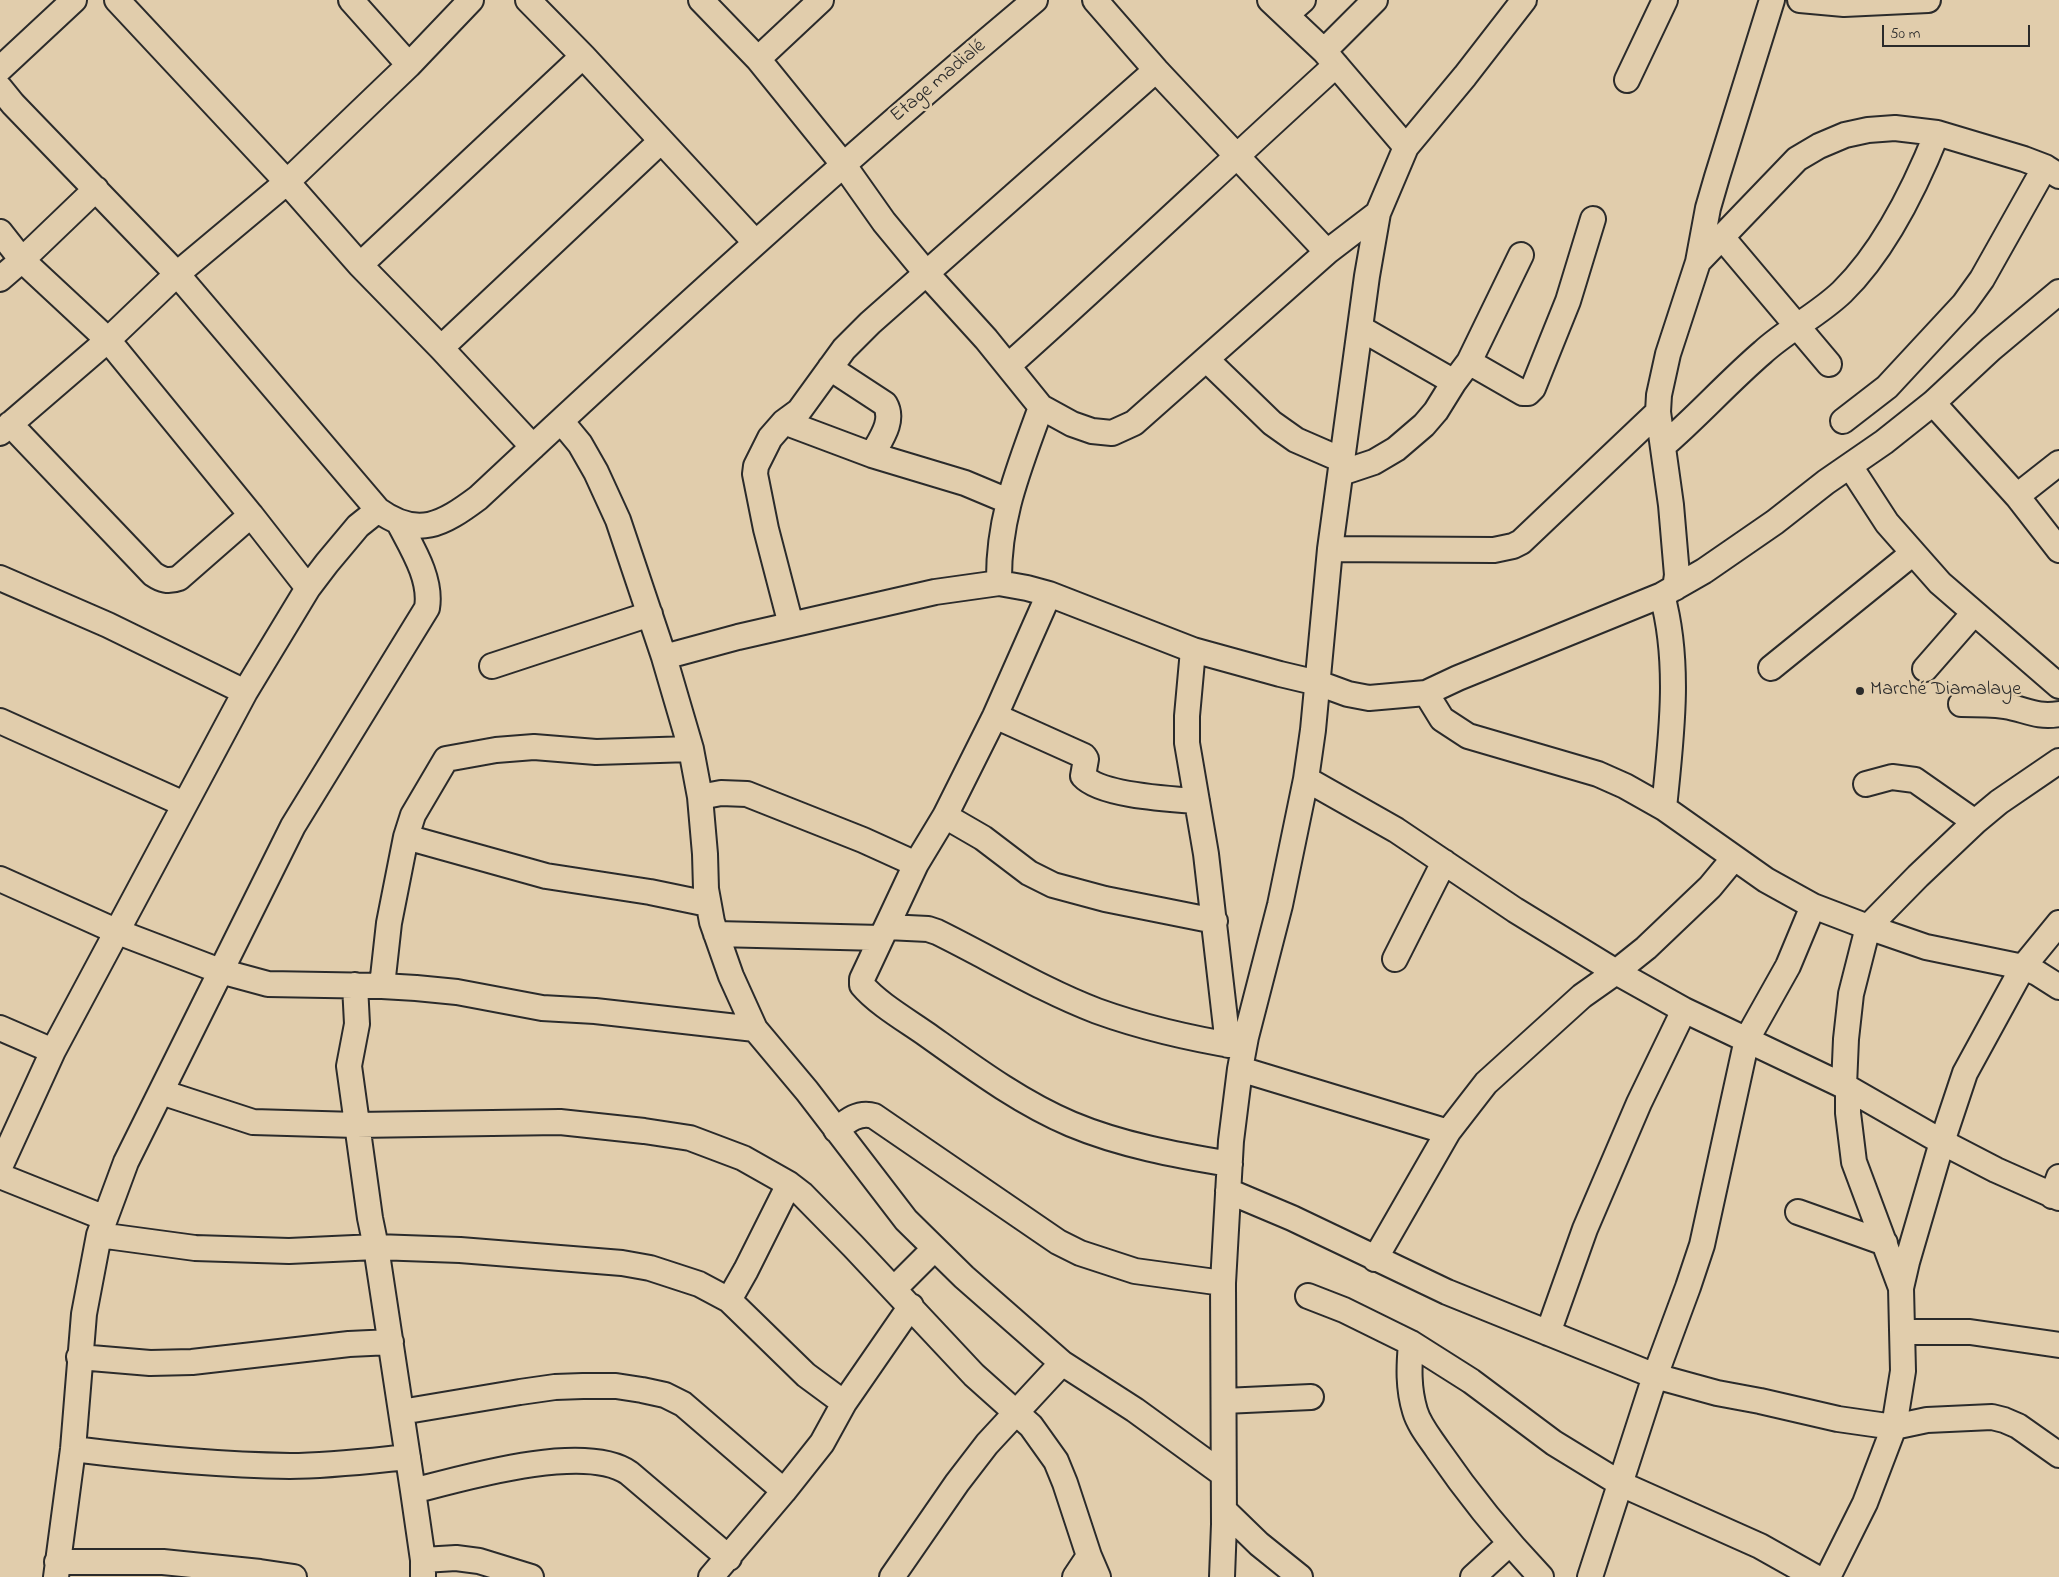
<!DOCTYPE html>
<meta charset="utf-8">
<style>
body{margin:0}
#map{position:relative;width:2059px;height:1577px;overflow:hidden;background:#e1cdac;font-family:"Indie Flower",sans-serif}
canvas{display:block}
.scale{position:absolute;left:1882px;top:25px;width:148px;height:22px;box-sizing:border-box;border:2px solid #2b2b2b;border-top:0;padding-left:6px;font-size:15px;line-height:18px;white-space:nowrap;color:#2b2b2b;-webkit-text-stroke:4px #e1cdac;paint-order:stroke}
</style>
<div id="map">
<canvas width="2059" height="1577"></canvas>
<div class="scale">50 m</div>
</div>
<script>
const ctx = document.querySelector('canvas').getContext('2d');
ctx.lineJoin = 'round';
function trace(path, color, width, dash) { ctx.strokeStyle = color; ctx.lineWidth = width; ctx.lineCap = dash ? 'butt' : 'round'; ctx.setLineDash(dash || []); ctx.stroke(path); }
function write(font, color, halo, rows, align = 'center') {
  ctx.font = font + ' "Indie Flower",sans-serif'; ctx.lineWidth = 5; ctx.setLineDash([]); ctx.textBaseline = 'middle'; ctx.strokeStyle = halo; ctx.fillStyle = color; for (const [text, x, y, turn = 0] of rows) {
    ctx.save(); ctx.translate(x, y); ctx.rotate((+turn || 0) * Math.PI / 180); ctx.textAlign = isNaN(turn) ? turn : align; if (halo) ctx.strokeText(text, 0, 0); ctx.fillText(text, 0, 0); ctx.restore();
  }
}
const minor = new Path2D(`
 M117,0l170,182 73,83 81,83 92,99
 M351,0l58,65
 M528,0l55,56 172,186
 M701,0l57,59 85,105 41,58 43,52 59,65 55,68 31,17 20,7 20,2 22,-10 193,-171 51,-39
 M1095,0l61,70 171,182
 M1800,0l44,4 84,-4
 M1286,15l17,-15
 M1324,51l51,-51
 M758,59l63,-59
 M0,69l74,-69
 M1627,80l38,-80
 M0,88l13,16 164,170 201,236c40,29 65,14 100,-12 182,-170 366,-338 557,-498
 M1406,147l59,-71 59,-76
 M96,189l-74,71 86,80 143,175 57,73
 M0,232l22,28 -22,19
 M1721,236l108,128
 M1698,262l99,-103 22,-13 26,-11 23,-5 27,-2 42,5 87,26 21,8 14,9
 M360,265l223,-209
 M1360,328l94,54
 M441,348l220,-207
 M1207,360l65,63 24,17 46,20
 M1469,362l54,31h5l5,-5 35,-87 25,-82
 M1008,366c111,-99 218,-201 328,-301
 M830,368l55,36c10,17 -5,36 -13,51
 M1933,403l84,93 42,54
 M561,421l19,23 16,28 22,48 46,137 27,92 9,48 5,57 1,35 6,33 19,54 24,53 52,62 99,129 58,57 98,86 73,47 88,64
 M1843,421l44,-34 77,-83 18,-25 63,-112
 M784,422l88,33 93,28 43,18
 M10,424l143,150c9,6 15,8 26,4l72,-63
 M0,433l108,-93 69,-66 110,-92 122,-117 62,-65
 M1663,446c35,-30 65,-64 100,-94 24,-22 55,-37 79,-60 42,-41 73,-104 95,-159
 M1850,466l37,57 53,60 119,103
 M1341,473l33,-11 22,-13 28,-24 12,-14 18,-29 15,-20 52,-107
 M2017,496l42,-33
 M1330,549l164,1 19,-4 8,-4 137,-130
 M0,578l108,47 137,67
 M999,583c-1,-67 20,-114 42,-176
 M1675,588l2,-13 -6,-70 -13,-93 1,-17 9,-41 30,-92 10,-54 9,-31 55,-177
 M1049,594l-54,122 -50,100 -29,48 -54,115v6c15,18 44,35 64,49 45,32 93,68 145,90 50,21 105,31 159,40
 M1662,595c19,69 9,144 2,213
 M791,625l-25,-96 -11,-55 1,-8 14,-28 14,-16 15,-11 45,-62 26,-26 286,-253
 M1193,650l87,24 38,9 30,11 21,4 57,-5 32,-15 204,-83 42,-24 71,-49 51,-40 58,-40 49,-39 58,-54 68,-57
 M664,657l74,-20 197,-45 64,-9 28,5 22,6 144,56 -6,66v27l19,111 22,191
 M492,666l158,-52
 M1771,668l142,-115
 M1925,669l49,-56
 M1426,693l16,26 26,17 130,38 27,12 39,22 102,72 47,26 55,21 58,20 97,20 14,6 22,14
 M1961,704c14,0 29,0 44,2 20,3 31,12 54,8
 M995,716l89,40 2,3 -3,17c18,20 88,23 114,25
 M0,721l184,83
 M1306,779l90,51 119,80 101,62 68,38 164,78 94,54 54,28 63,28
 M1866,784l26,-7 23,3 60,42
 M700,797l21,-4 26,1 116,46 53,24
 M945,816l38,22 46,35 24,12 52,14 110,22
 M406,837l140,39 104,16 58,12
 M0,879l118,53 102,39 48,13 114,2 34,2 41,4 85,16 53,3 160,18
 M887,927l41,2 9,3c53,26 105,58 160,79 47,17 96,28 145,36
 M716,934l165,4
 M1395,959l49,-97
 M355,985l2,39 -8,42 21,152 6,29 37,244 10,69v17
 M382,986l7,-63 17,-86 7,-22 33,-56 50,-9 38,-3 62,5 95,-3
 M0,1028l53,23
 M1240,1069l208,63
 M1844,1086l2,-47 5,-45 17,-67 50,-51 57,-54 24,-20 60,-41
 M1848,1088v25l6,49 47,126
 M161,1092l92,30 103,3 204,-3 84,9 46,7 53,20 46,26 13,10 51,52 121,129 57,51 25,35 9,22 24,73 -14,21
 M836,1130c11,-9 23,-19 38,-14l184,126 22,11 55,18 88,12
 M0,1167l53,-116 192,-359 63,-104 19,-25 31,-37 20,-16
 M0,1176l105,42
 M1228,1191l64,27 155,74 208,84 62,17 43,8 78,18 56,8 33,-7 65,-3 12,3 14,6 41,29
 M2052,1196l7,-19
 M1798,1212l87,31
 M99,1235l96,13 94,3 87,-4 84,3 162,13 28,5 49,16 30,16 77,75 38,28
 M1375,1259l73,-127 38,-49 96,-87 34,-24 30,-24 64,-61 24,-29
 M894,1289l40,-40
 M1308,1296l36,14 67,33 60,38 83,62 67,41 139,62 55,31
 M729,1300l17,-30 43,-86
 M1903,1332h67l89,13
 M1548,1333l37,-104 54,-126 45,-93
 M1411,1343c-2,23 -3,45 4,68 4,14 15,27 23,39 31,45 65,87 103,127
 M79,1357l71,6 42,-1 157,-18 42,-2
 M1224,1401l87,-4
 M401,1412l119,-20 35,-5 28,-1h33l26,4 23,5 18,9 101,87
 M73,1449c72,9 144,16 217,17 39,0 79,-5 118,-9
 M413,1491c50,-13 172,-49 216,-18l100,85
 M1224,1510l35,34 41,33
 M1089,1556l9,21
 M423,1560l33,-2 23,3 52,16
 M57,1562h106l97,10 34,5
 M56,1577l17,-128 11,-135 15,-79 27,-73 167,-336 134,-218c5,-29 -15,-60 -28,-85
 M711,1577l73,-86 38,-48 22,-40 67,-97
 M892,1577l65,-94 30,-39 75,-81
 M1222,1577l2,-53 -1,-241 8,-142 9,-72 6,-32 34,-132 26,-126 7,-49 17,-181 37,-273 11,-63 28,-66 -82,-96 -54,-51
 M1473,1577l36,-33
 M1590,1577l65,-201 33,-89 14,-42 45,-206 41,-73 25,-60
 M1828,1577l37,-74 29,-76 9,-56 -2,-83 6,-26 35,-120 23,-69 58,-106 36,-44`);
trace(minor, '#2b2b2b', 28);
trace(minor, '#e1cdac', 24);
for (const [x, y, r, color] of [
 [1860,691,5,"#2b2b2b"]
]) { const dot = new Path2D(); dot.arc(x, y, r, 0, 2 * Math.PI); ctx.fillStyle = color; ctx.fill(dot); trace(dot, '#e1cdac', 2); }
write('20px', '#2b2b2b', '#e1cdac', [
 ["Etage madialé",939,82,-40]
]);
write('20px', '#2b2b2b', '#e1cdac', [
 ["Marché Diamalaye",1870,691]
], 'left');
</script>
